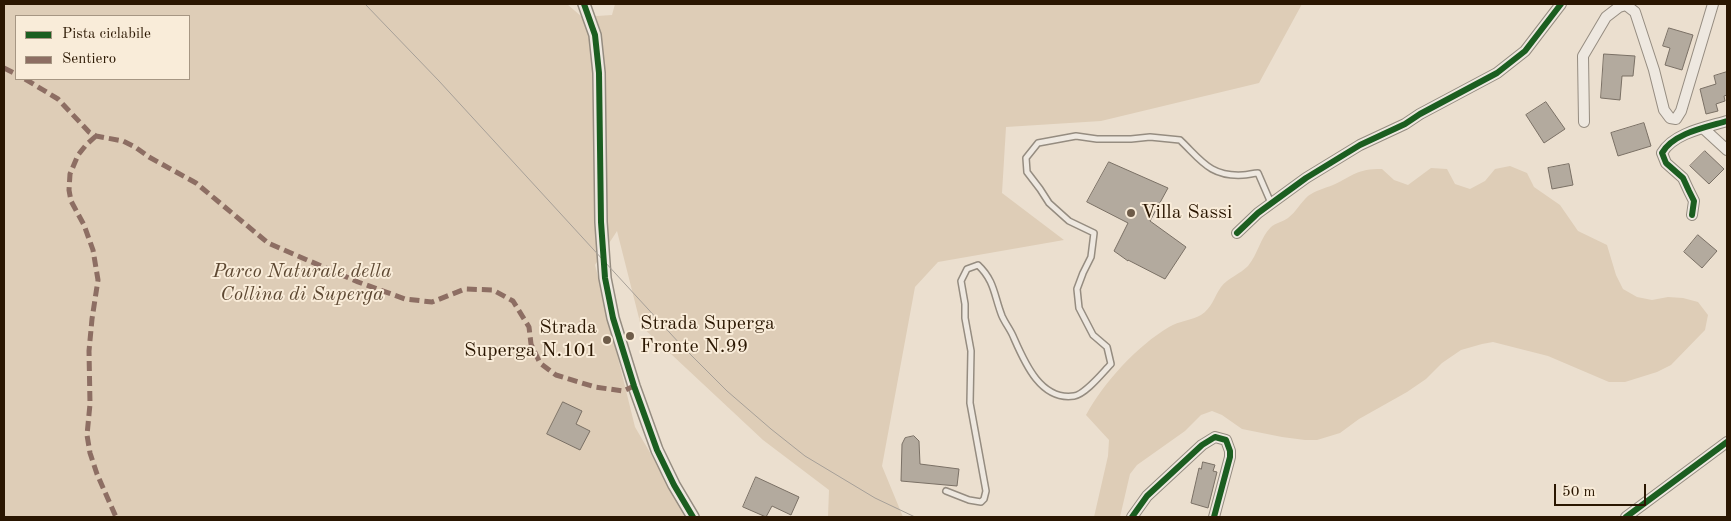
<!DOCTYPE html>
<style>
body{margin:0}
#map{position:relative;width:1731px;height:521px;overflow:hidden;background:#ebdfcf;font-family:"Old Standard TT",serif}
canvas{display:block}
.frame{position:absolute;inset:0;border:5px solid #2a1601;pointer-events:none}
.legend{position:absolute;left:15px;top:15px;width:175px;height:65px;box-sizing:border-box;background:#f9ecd9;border:1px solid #a69683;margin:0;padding:6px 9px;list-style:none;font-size:15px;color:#2a1601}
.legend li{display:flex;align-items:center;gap:10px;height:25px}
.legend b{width:25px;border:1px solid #a69683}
.scale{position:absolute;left:1554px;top:484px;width:92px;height:22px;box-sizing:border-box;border:2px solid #2a1601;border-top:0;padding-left:6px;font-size:15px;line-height:18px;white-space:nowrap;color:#2a1601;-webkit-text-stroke:4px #f9ecd9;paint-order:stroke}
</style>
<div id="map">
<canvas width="1731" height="521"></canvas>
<div class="frame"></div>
<ul class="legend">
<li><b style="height:6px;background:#1b5e20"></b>Pista ciclabile</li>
<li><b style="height:6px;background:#8d6e63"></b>Sentiero</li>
</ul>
<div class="scale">50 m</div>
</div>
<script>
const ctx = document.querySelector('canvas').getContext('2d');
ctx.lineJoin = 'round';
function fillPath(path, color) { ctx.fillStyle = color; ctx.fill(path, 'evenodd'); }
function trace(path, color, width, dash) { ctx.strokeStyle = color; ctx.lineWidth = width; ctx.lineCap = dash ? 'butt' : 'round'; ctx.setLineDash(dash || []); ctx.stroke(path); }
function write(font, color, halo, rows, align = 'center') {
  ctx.font = font + ' "Old Standard TT",serif'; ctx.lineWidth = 4; ctx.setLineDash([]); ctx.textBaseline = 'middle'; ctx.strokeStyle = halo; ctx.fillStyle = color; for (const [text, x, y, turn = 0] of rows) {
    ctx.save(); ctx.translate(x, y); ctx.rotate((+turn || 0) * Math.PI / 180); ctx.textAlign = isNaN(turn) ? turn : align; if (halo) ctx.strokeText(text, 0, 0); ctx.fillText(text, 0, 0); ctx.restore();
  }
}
fillPath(new Path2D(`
 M4,4h563l15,13 30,-2 3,-11h687l-43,79 -158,38 -95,6 -4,66 62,47 -126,22 -23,25 -33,179 21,51h-75l1,-27 -66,-50 -122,-114 -24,-95 -22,34 40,162 47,80 8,10h-686zM16,16h173v63h-173z
 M1510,166l17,7 7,14 26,18 18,26 29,14 9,30 7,14 14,8 15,3 16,-3 15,1 15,4 10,13 -3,15 -34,35 -14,7 -32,10h-16l-61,-26 -55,-14 -11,2 -21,6 -19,13 -16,16 -19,13 -48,27 -19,14 -23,7h-12l-23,-3 -40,-8 -20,-14 -10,-4 -11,4 -16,16 -48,34 -7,9 -10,43h-26l14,-61 1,-16 -23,-25c18,-33 51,-69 83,-88 10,-6 23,-7 32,-12 11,-7 13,-18 20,-28 7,-9 19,-13 27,-21 10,-12 12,-28 23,-39 4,-4 12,-5 17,-9 8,-6 13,-16 20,-22 7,-5 17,-8 25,-11 22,-10 23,-16 49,-16l12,11 14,5 23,-17 16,1 8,15 15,5 15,-8 10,-12z`), '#decdb7');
const building = new Path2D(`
 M1669,28l24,7 -11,35 -17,-5 5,-17 -7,-2z
 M1604,54l31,2 -2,20h-11l-2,24 -19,-2z
 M1727,72v23l-3,1 1,5 -9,3 2,7 -12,3 -6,-25 16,-5 -2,-8z
 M1546,102l19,27 -21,14 -18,-28z
 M1644,123l7,23 -33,10 -7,-23z
 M1705,151l19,18 -15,15 -19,-18z
 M1109,162l59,26 -18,33 36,26 -21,32 -37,-19v1l-14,-10 14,-28 -41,-21z
 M1569,164l4,21 -21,4 -4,-21z
 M1698,235l19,16 -15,17 -18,-16z
 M563,402l19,9 -6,13 14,7 -10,19 -33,-16z
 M914,436l5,5 1,23 39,5 -2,17 -56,-5 1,-37 3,-6z
 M1203,462l12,3 -2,6 4,1 -9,36 -17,-5 8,-35 2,1z
 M756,477l43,20 -8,18 -19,-9 -6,11 -23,-10z`);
fillPath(building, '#b3aa9e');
trace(building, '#7a7065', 1);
const service = new Path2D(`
 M946,491l23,9 12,2 3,-3 2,-8 -16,-88 1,-52 -6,-33v-14l-4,-23 6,-12 11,-4c17,16 16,31 24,51 3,7 8,13 11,20 11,25 27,65 61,60 12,-2 29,-24 37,-32l-4,-17 -14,-12 -14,-27 -2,-19 6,-16 8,-16 3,-24 -25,-12 -20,-18 -9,-14 -13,-17 -1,-14 12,-15 38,-7 21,3h34l19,-2 30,3c21,20 30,37 63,35 5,0 10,-2 15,-2l13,30`);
const minor = new Path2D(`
 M1584,122l-1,-66 23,-39 13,-10 7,-2 9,7 19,58 10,40 6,8 6,1 5,-8 32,-107
 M1703,128l24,22
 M1692,215l2,-14 -5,-10 -6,-13 -17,-15 -4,-10c11,-20 45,-26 65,-32
 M1237,233l21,-20 48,-35 54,-33 45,-21 15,-10 77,-41 28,-22 36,-47
 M1132,517l15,-21 55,-51 13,-8 11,3 4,11v6l-16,60
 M1626,517l101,-75`);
const tertiary = new Path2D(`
 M584,4l11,31 4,38 2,149 4,56 8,40 21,68 23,64 17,35 19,32`);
trace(service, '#958c80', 8);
trace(minor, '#958c80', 12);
trace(tertiary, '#958c80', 14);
trace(service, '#eee8e0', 5);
trace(minor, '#eee8e0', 10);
trace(tertiary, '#eee8e0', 11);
trace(new Path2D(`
 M365,4l74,77 242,264 46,46 44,38 34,27 70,42 40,19`), '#a7a098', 1);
trace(new Path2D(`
 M4,68l12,6
 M25,79l33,20 31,33 7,4 27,5 12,6 14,10 47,26 72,60 90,39 47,17 27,3 33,-13 28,1 20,11 16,26 2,17 9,19 16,12 39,12 28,4 11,-5
 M96,136l-10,9 -8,10 -8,19 -1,16 2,11 13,24 9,25 5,30 -6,39 -3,32 1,53 -3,31 3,18 7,21 19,43`), '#8d6e63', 5, [10, 5]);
trace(new Path2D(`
 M584,4l11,31 4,38 2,149 4,56 8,40 21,68 23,64 17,35 19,32
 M1692,215l2,-14 -5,-10 -6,-13 -17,-15 -4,-10c11,-20 45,-26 65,-32
 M1237,233l21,-20 48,-35 54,-33 45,-21 15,-10 77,-41 28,-22 36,-47
 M1132,517l15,-21 55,-51 13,-8 11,3 4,11v6l-16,60
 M1626,517l101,-75`), '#1b5e20', 6);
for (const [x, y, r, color] of [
 [1131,213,5,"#6e5c49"],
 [630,336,5,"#6e5c49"],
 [607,340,5,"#6e5c49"]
]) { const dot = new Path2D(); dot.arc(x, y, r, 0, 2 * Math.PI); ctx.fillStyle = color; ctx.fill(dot); trace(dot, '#f9ecd9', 2); }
write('20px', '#2a1601', '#f9ecd9', [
 ["Villa Sassi",1141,213],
 ["Strada Superga",640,324],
 ["Fronte N.99",640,347],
 ["Strada",597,328,"right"],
 ["Superga N.101",597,351,"right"]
], 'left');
write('italic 20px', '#5d4832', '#f9ecd9', [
 ["Parco Naturale della",302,272],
 ["Collina di Superga",302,295]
]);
</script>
